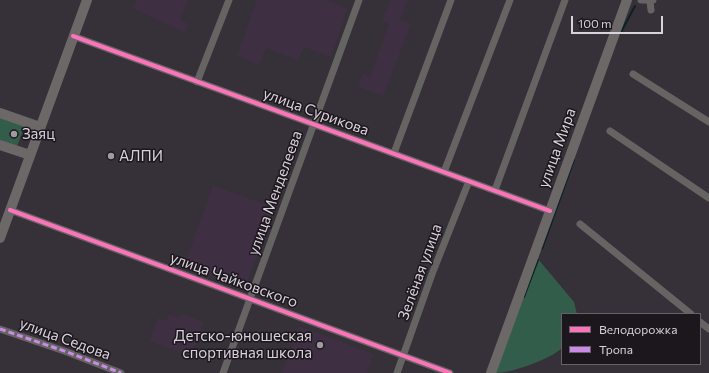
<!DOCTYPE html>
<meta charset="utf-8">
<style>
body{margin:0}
#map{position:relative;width:709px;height:373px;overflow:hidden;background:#363038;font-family:Commissioner,sans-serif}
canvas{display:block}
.legend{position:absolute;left:561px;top:313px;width:140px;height:52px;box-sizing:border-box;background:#1c161d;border:1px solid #686169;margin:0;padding:5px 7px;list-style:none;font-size:12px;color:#d9d1db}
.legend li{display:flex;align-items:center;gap:8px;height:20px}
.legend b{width:20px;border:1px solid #686169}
.scale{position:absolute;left:571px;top:16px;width:92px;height:18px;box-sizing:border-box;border:2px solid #d9d1db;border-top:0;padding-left:5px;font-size:12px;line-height:14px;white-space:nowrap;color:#d9d1db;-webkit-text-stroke:3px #1c161d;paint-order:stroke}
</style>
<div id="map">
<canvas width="709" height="373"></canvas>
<ul class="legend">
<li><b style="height:5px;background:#fb73b8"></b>Велодорожка</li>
<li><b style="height:5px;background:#ca8be6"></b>Тропа</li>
</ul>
<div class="scale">100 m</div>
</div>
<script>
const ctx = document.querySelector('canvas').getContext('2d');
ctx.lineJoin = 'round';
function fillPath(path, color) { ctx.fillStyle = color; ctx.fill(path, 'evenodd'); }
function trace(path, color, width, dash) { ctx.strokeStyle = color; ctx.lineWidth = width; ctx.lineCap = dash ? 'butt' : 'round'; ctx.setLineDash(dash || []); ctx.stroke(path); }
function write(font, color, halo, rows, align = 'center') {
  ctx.font = font + ' Commissioner,sans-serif'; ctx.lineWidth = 3; ctx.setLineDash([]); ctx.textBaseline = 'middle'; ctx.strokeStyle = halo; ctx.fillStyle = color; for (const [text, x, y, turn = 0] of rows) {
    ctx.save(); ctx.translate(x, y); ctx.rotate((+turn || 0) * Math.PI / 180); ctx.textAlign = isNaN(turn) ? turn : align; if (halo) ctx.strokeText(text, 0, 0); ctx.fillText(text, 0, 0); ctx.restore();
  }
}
fillPath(new Path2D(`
 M137,0h51l-8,20 8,4 -3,9 -52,-25z
 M257,0h69l22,8 -17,49 -27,-10 -6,13 -32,-12 -7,17 -22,-9z
 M390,0h18l-8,20 11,4 -28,72 -25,-9 4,-13 8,3 19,-53 -7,-3z
 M213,185l61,23 -28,78 -61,-22z
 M181,313l23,9 -13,34 -42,-15 9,-23 8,3 3,-7 10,4z
 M299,326l75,28 -7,19h-85z`), '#3e3042');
fillPath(new Path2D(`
 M0,117l25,9 -8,20 -17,-6z
 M538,259l36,43 3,12h-15v34c-11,11 -51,25 -67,25z`), '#335d4b');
trace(new Path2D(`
 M620,34l15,-28
 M542,249l32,-89
 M524,297l14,-37`), '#0d2124', 2);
trace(new Path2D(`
 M641,0h12
 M650,1l1,9
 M73,36l477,175
 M633,74l76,48
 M197,82l32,-82
 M610,131l99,67
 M394,153l57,-153
 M444,172l66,-172
 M495,190l70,-190
 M10,210l440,163
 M580,224l111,90
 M700,322l9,7
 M0,329l67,23 54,21
 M223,373l136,-373
 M397,373l35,-99 37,-93`), '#666463', 7);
trace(new Path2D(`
 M0,113l40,14
 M0,145l30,10
 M0,238l87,-238
 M491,373l136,-373`), '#6c6867', 10);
trace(new Path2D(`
 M0,329l67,23 54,21`), '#ca8be6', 3, [6, 3]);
trace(new Path2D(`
 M73,36l477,175
 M10,210l440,163`), '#fb73b8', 4);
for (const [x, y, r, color] of [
 [14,134,4,"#a099a2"],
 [111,156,4,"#a099a2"],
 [320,345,4,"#a099a2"]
]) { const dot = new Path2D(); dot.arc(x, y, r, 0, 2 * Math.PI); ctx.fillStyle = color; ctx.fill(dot); trace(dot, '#1c161d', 1.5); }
write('15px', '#d9d1db', '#1c161d', [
 ["улица Сурикова",316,112,20],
 ["улица Мира",557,148,-70],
 ["улица Менделеева",275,193,-70],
 ["Зелёная улица",420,272,-70],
 ["улица Чайковского",234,280,20],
 ["улица Седова",65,339,20]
]);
write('15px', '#d9d1db', '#1c161d', [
 ["Заяц",22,134],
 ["АЛПИ",119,156],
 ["Детско-юношеская",312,336,"right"],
 ["спортивная школа",312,353,"right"]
], 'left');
</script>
